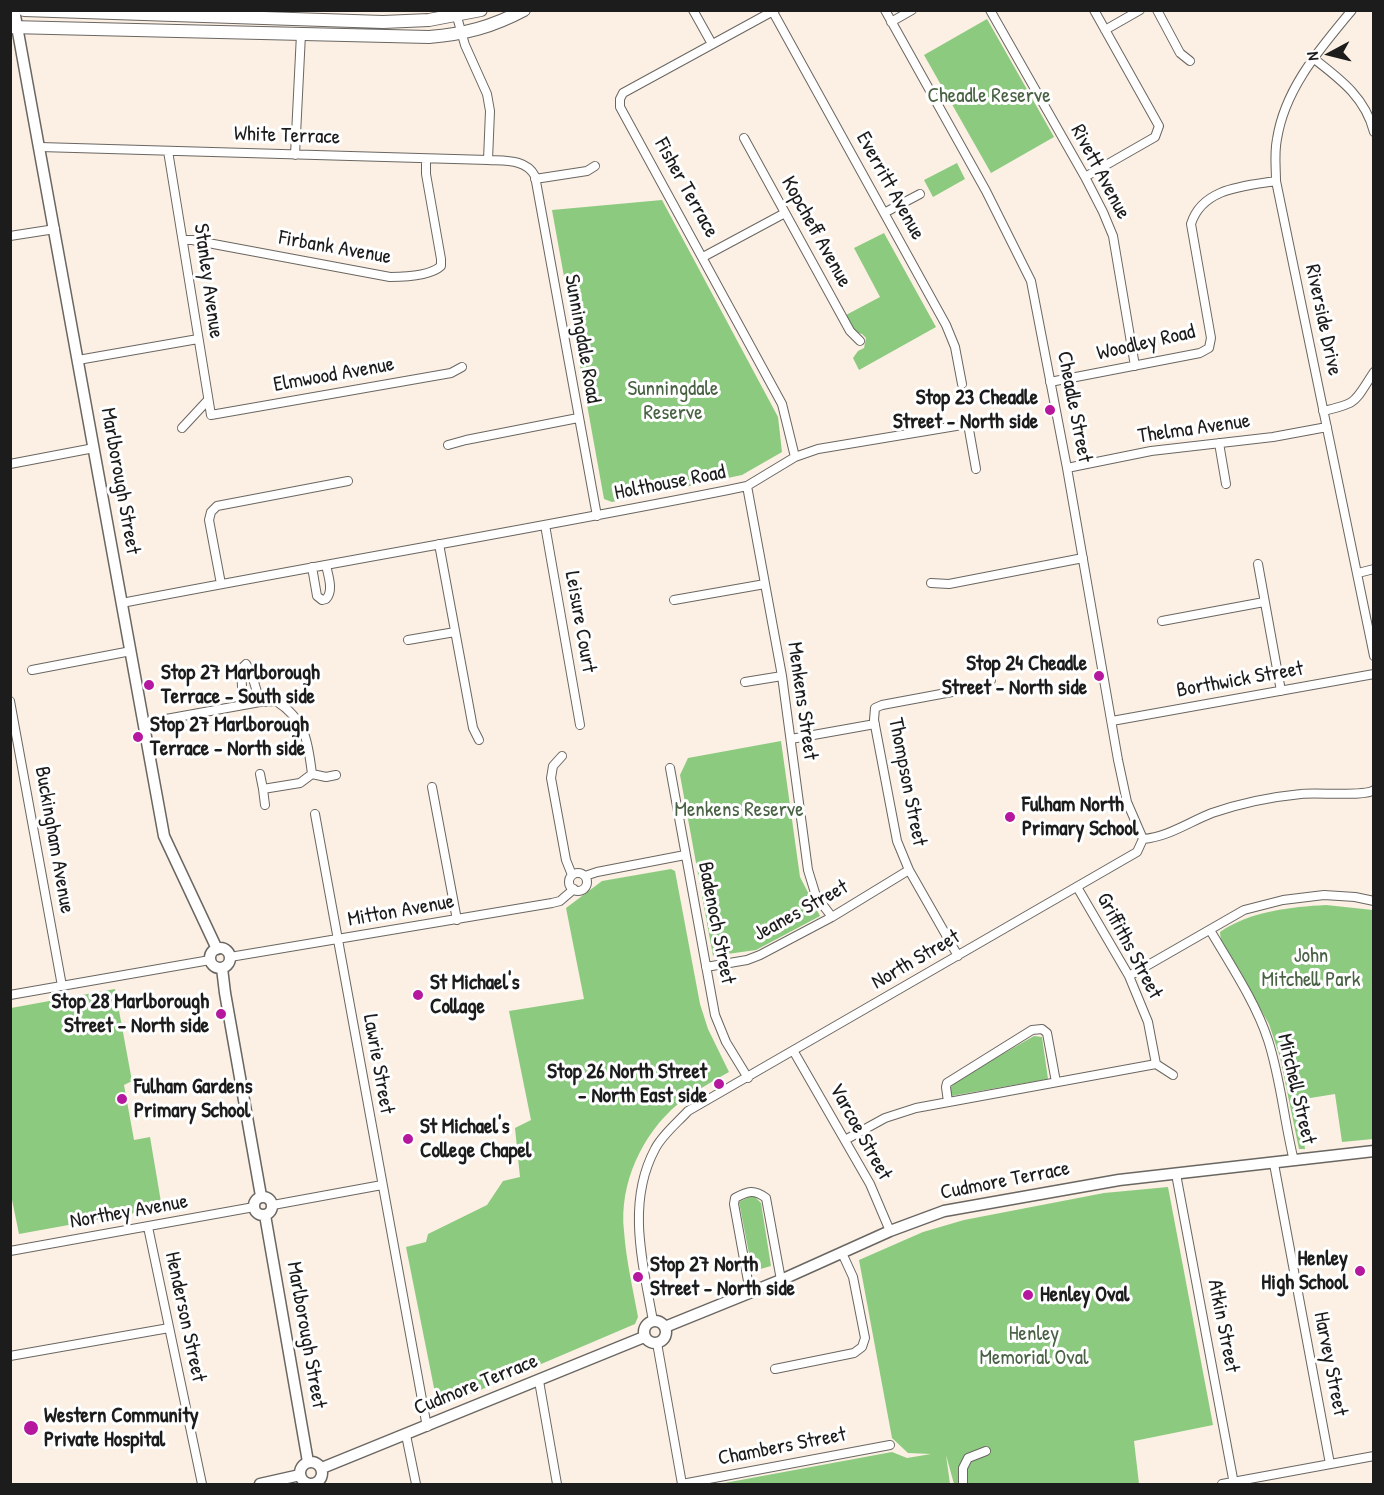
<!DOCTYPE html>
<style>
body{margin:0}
#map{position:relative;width:1384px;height:1495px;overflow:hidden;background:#fbf0e3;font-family:"Patrick Hand",sans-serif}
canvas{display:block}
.frame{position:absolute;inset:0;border:12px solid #1c1c1c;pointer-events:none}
.north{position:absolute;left:1300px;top:24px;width:60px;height:60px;-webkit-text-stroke:4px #fff;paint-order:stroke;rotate:263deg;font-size:16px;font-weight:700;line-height:24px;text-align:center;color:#1c1c1c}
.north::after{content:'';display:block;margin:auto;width:21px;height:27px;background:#1c1c1c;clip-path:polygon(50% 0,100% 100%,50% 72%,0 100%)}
</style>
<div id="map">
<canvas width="1384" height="1495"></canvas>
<div class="frame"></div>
<div class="north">N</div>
</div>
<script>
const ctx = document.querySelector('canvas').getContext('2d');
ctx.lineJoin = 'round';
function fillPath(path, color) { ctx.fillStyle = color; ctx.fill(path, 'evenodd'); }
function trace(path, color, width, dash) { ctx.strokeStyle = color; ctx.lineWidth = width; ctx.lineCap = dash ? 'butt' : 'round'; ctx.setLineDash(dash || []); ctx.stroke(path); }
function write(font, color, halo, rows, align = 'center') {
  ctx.font = font + ' "Patrick Hand",sans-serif'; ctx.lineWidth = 6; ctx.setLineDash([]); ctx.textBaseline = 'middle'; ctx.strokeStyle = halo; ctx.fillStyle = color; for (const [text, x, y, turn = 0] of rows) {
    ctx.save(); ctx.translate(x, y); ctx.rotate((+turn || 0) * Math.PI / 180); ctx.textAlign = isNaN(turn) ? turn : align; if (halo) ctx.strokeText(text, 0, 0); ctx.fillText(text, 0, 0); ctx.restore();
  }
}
fillPath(new Path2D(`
 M987,19l67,118 -63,36 -67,-118z
 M957,163l8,16 -32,18 -9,-17z
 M662,200l116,217 4,35 -40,23 -130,27 -8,-3 -52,-289z
 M884,233l52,94 -77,43 -6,-12 5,-7 6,-3 2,-10 -4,-4 -8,-2 -8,-17 34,-18 -26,-49z
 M781,741l19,136 20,39 -64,34 -43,6 -33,-181 8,-17z
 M671,869l4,2 25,133 8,25 21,43c-18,10 -35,20 -51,32 -36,30 -59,80 -54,127 2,29 9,58 14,86l-3,7 -197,84 -32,-161 20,-5 2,-8 59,-29 16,-24 17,-4 -5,-49 16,-8 -22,-109 75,-12 -18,-91 36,-27z
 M1326,905l47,5v229l-31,3 -7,-48 -37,6 7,49h-6l-19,-92 -11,-33 -48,-83 -1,-9c30,-21 71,-25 106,-27z
 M115,989l17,92 -8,4 10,55 16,-3 12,71 -143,26 -9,-44 1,-182z
 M1034,1036l8,1 6,42 -97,17 -1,-7 5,-8z
 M1168,1187l45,238 -79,16 5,43h-185l-8,-29 4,29h-231l173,-32 15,6 24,-4 -23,-1 -16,-15 -33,-178 64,-28 41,-12 140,-27z
 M753,1195l8,8 10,63 -14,4 -5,-1 -13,-67z`), '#8cca7f');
const street = new Path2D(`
 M693,10l19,34
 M775,10l-152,83 -3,6v8l162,297 13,53
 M885,10l101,181 45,90 36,187 51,292 9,42 16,37
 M990,10l95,167 18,35 10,24 22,130
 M1157,10l23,43 10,8
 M1352,10c-32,39 -67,78 -75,129 -3,14 -1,29 -1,42l98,475
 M773,12l173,313 9,22 7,37
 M457,17l8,28 22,49 3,17 -2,49
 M891,22l21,-12
 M1105,30l35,-20
 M1313,58c27,21 52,39 61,74
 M744,138l106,193 10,10
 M40,147l448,13c18,1 38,-1 47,16l62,340
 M168,151l43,264 240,-42 11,-6
 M295,155l6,-121
 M1085,177l70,-40 4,-11 -65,-116
 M535,179l52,-8 8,-5
 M884,213l36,-19
 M10,236l45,-7
 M184,240h8l198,37c15,0 40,-1 51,-11v-7l-15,-85v-15
 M703,257l82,-44
 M78,360l120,-21
 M1050,382l150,-29 9,-5 2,-10 -20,-114c11,-36 53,-38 85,-43
 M1323,411c36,-8 31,-9 51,-39
 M182,428l26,-28
 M1219,443l7,41
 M448,445l18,-5 112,-22
 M10,464l84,-16
 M1067,468l84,-17 122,-14 54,-10
 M747,486l35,190 26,194 8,26 16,21
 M545,525l35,200
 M439,544l34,184 6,12
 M1258,564l23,127
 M312,567l5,29 5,4 4,-1c8,-8 2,-24 0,-34
 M1358,573l16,-4
 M931,583l18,1 134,-26
 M221,584l-12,-64 2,-8 6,-6 131,-25
 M674,600l91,-16
 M122,603c202,-39 405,-73 606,-113l19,-4 48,-29 23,-8 150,-25 8,45
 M1162,621l102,-19
 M408,640l47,-8
 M32,670l99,-19
 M745,682l37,-6
 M10,701l52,285
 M243,705l-2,-36 5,-5 5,8 9,30
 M1112,721l262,-47
 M144,723l116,-21 16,-1c30,19 32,41 36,73l-12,9 -37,6 2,16
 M791,739l84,-15
 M562,756l-9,10 -2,12 15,82 6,15
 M670,768l45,247 11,27 22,36
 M260,774l3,15
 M312,774l14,3 10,-2
 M432,787l25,133
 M315,814l112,613
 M1143,839c25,-2 46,-17 69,-26 29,-10 58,-16 89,-19 16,-2 64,3 73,-4
 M569 882a9 9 0 1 1 18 0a9 9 0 1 1-18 0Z
 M585,876l12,-4 88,-17
 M1077,887l52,89 19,46 8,42
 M1210,930c20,34 46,73 58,110 13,40 16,81 26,121
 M958,956l-49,-86 -12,-29 -23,-121 1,-12 7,-3 102,-19 7,-6
 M230,957l322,-54 8,-2 14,-12
 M706,967l41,-7 13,-5 72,-38 77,-47
 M1129,976l115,-66 39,-10 41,-5 31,2 19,4
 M10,995l200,-35
 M794,1052l76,132 20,47
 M1156,1064l17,11
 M948,1102l-2,-15 1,-4 85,-53 10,-1 5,4 9,49
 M845,1140l40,-22 31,-10 240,-44
 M1274,1164l56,300
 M1176,1174l58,310
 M273,1205l109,-20
 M148,1227l54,257
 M10,1251l244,-44
 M750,1292l-16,-88 1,-6c13,-7 19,-9 31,0l15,82
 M653,1321c-10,-57 -27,-118 2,-172 7,-14 22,-26 33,-38l449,-259 6,-13
 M657,1343l25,141
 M10,1356l159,-28
 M775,1369l79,-16 8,-6 3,-9 -12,-61 -11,-24
 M539,1381l18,103
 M406,1435l10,49
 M682,1484l208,-39
 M963,1484v-16l5,-10 18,-7
 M1222,1484l152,-28`);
const secondary = new Path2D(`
 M14,10l150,826 53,113
 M210 958a10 10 0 1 1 20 0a10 10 0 1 1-20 0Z
 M222,968l3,25 36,203
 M254 1206a9 9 0 1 1 18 0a9 9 0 1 1-18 0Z
 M265,1215l43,247
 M644 1332a11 11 0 1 1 22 0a11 11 0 1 1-22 0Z
 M665,1327l116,-47 109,-49 54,-20 175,-31 255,-29
 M300 1473a11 11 0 1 1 22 0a11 11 0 1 1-22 0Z
 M322,1468l322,-131
 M260,1484l40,-9`);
const primary = new Path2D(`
 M24,10l359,12 46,-2 52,-10
 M10,27l419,10c36,-3 63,-10 95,-27`);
trace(street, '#6a6662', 10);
trace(secondary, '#6a6662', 13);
trace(primary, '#6a6662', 14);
trace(street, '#fff', 8);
trace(secondary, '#fff', 10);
trace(primary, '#fff', 12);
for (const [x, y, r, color] of [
 [1050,410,6,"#b5179e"],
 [1099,676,6,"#b5179e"],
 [149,685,6,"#b5179e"],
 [138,737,6,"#b5179e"],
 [1010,817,6,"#b5179e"],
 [418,995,6,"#b5179e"],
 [221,1014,6,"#b5179e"],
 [719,1084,6,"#b5179e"],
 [122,1099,6,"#b5179e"],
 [408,1139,6,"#b5179e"],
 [1360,1271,6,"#b5179e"],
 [638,1277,6,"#b5179e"],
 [1028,1295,6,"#b5179e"],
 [31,1428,8,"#b5179e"]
]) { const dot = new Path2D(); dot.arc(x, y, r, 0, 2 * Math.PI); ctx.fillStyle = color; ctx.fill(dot); trace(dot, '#fff', 2); }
write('21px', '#496244', '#fff', [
 ["Cheadle Reserve",989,96],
 ["Sunningdale",673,389],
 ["Reserve",673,413],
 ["Menkens Reserve",739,810],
 ["John",1311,956],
 ["Mitchell Park",1311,980],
 ["Henley",1034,1334],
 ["Memorial Oval",1034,1358]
]);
write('21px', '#1c1c1c', '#fff', [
 ["White Terrace",287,136,2],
 ["Rivett Avenue",1100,172,62],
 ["Everritt Avenue",890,186,61],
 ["Fisher Terrace",686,188,61],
 ["Kopcheff Avenue",816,232,61],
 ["Firbank Avenue",335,248,10],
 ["Stanley Avenue",208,281,82],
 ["Riverside Drive",1323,320,78],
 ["Sunningdale Road",582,339,80],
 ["Woodley Road",1146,343,-13],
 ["Elmwood Avenue",334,375,-10],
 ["Cheadle Street",1074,407,79],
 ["Thelma Avenue",1194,429,-8],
 ["Marlborough Street",120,481,80],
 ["Holthouse Road",670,483,-11],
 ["Leisure Court",580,622,80],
 ["Borthwick Street",1240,680,-10],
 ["Menkens Street",802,701,82],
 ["Thompson Street",907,782,79],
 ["Buckingham Avenue",54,840,80],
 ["Mitton Avenue",401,911,-10],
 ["Jeanes Street",801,911,-29],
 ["Badenoch Street",716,923,79],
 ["Griffiths Street",1129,946,62],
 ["North Street",916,960,-30],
 ["Lawrie Street",378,1064,80],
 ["Mitchell Street",1296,1089,77],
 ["Varcoe Street",860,1132,61],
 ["Cudmore Terrace",1005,1181,-11],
 ["Northey Avenue",129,1212,-10],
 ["Henderson Street",185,1317,78],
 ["Atkin Street",1223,1326,79],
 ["Marlborough Street",306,1335,80],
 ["Harvey Street",1330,1364,79],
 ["Cudmore Terrace",476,1385,-22],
 ["Chambers Street",782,1447,-11]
]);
write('bold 21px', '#1c1c1c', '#fff', [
 ["Stop 23 Cheadle",1038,398,"right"],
 ["Street - North side",1038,422,"right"],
 ["Stop 24 Cheadle",1087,664,"right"],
 ["Street - North side",1087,688,"right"],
 ["Stop 27 Marlborough",161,673],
 ["Terrace - South side",161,697],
 ["Stop 27 Marlborough",150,725],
 ["Terrace - North side",150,749],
 ["Fulham North",1022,805],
 ["Primary School",1022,829],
 ["St Michael's",430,983],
 ["Collage",430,1007],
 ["Stop 28 Marlborough",209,1002,"right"],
 ["Street - North side",209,1026,"right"],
 ["Stop 26 North Street",707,1072,"right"],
 ["- North East side",707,1096,"right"],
 ["Fulham Gardens",134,1087],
 ["Primary School",134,1111],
 ["St Michael's",420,1127],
 ["College Chapel",420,1151],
 ["Henley",1348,1259,"right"],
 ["High School",1348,1283,"right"],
 ["Stop 27 North",650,1265],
 ["Street - North side",650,1289],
 ["Henley Oval",1040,1295],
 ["Western Community",44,1416],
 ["Private Hospital",44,1440]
], 'left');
</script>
